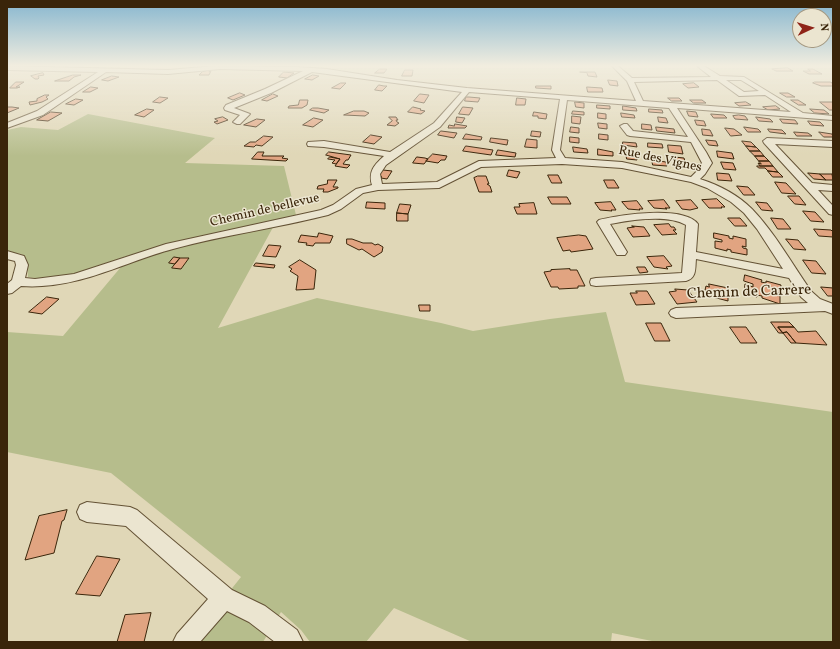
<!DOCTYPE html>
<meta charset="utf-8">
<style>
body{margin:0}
#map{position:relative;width:840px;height:649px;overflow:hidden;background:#e0d7b7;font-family:Vollkorn,serif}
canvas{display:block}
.frame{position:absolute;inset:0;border:8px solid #3a250a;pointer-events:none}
.north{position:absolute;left:792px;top:8px;width:40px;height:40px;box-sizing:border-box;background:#ebe5d0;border:1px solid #a49881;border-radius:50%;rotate:86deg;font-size:11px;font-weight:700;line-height:16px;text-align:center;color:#3a250a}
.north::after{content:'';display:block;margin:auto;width:14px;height:18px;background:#8f2418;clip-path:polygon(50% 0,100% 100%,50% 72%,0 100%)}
</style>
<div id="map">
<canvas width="840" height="649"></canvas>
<div class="frame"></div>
<div class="north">N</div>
</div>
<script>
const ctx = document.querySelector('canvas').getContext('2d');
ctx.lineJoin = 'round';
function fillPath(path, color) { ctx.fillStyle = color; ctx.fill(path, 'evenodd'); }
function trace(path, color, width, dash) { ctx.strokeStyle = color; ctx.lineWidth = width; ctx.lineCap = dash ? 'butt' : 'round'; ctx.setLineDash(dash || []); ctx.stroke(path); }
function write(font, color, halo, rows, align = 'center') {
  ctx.font = font + ' Vollkorn,serif'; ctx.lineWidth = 3; ctx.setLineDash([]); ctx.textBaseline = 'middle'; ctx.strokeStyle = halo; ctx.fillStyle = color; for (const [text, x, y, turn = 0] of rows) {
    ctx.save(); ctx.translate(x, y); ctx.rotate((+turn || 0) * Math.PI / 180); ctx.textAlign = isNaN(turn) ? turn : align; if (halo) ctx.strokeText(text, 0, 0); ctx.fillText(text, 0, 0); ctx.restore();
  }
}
fillPath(new Path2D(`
 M88,114l127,24 -30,25 99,3 12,49 -19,5 -59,108 99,-30 124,25 32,8 77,-12 56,-7 19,70 208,30v230h-176l-45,-9 -1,9h-139l-78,-34 -28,34h-56l-9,-12 -20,-18 -18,30h-74l52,-65 -130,-104 -104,-21v-120l56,4 68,-81c-34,9 -67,29 -103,22l-1,-15 -5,-8 -15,-2v-122l14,-3 37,3z`), '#b6bd8c');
const building = new Path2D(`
 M788,68l5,3h-17l-4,-2z
 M380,69h7l-3,4h-9z
 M808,69h5l9,5h-13l-6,-3h7z
 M210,70l-1,2 2,-1 -2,4h-10l3,-3z
 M405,70h8l-1,6h-10z
 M284,72l10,1 -7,5 -8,-1z
 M580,72h15l2,5 -9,-1 -1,-3z
 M43,73l1,2 -6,1 1,2 -1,1h-3l-4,-3z
 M73,75h8l-7,2 -5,4h-14z
 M313,75l6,1 -7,4 -7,-1z
 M112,76l7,1 -11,4 -6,-1z
 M608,80l9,1 1,5 -8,-1z
 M16,82h8l-8,5h4l-3,1h-7z
 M815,82h15l3,1h-1l1,3h-12l-8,-3z
 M341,83h5l-6,6 -8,-1z
 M694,83l5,4 -11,1 -5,-4z
 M379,85l5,1h3l-5,5 -7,-1z
 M536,86h15v3l-15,-1z
 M91,87l7,1 -8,4h-7z
 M587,87l15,1 1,4h-15z
 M240,93l5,2 -12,5 -5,-2z
 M780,93h8l7,4h-8z
 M273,94l5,2 -11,5 -5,-1z
 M420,94l9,1 -5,8 -10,-2z
 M45,95h4l-3,2 2,2 -6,3 -12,3 -1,-3 8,-1v-2z
 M160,97l8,1 -8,5 -7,-1z
 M466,97h3l11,1 -2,4 -13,-1z
 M517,98l9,1 -1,6h-9z
 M668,98h11l3,3h-10z
 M76,99l7,1 -9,5 -8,-1z
 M300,100h8l-1,5 -5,3h-14l1,-2 9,-1z
 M690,100h12l4,3h-12z
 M791,100h7l8,5h-7z
 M575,102l9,1v5l-8,-1z
 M746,102l5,3 -12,1 -4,-3z
 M820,102h13v8h-3z
 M597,105l13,1v3l-13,-1z
 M623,106l13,2 1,3 -14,-1z
 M776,106l4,3 -12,1 -5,-3z
 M8,107h4l7,1 -12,5z
 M413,107l8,2 -1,1 5,1 -4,3 -13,-2z
 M463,107l10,1 -4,7 -10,-1z
 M313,108h5l11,2 -5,3 -14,-3z
 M147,109l7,1 -10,7 -9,-2z
 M649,109l13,1 1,3 -14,-1z
 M810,109l14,1 5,4 -14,-1z
 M354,111h10l5,2 -4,3 -21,-1z
 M573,111l11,1v3l-12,-1z
 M687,111l9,1 2,5 -9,-1z
 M51,112l11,1 -14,8 -11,-1z
 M534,112l13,2 -1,5 -8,-1v-2h-5z
 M598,113l8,1v5l-8,-1z
 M621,113l13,2 1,3 -13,-1z
 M711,114l13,1 3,3h-13z
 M739,115l6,1 3,4 -13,-1 -2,-3z
 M572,116l9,1 -1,7 -8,-1z
 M223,117l5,3 -11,4 -3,-2 4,-1 -3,-2z
 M389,117h7l2,3h-2l1,2 2,1 -4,3 -8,-1 5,-4z
 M457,117l8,1 -3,5 -6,-1z
 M658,117l8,1 2,5 -9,-1z
 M756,117l14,2 3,3 -14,-1z
 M314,118l9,2 -10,7 -10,-2z
 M257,119l8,1 -9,7 -12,-2z
 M780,119l15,1 3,4 -15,-1z
 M695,120l9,1 2,5 -9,-1z
 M808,121l12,1 4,4 -13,-1z
 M598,123l9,1v5l-8,-1z
 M455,124l12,2 -2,2h-17l1,-3 5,1z
 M642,124l9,1 1,5 -10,-1z
 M571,127l8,1v5l-9,-1z
 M656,127l18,2 1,4 -18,-2z
 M744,127l14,2 3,3h-13z
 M725,128l9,1 8,6 -11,1z
 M702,129l8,1 3,6 -10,-1z
 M768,129l14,1 4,4 -16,-2z
 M441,131l16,2 -3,5 -16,-3z
 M532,131l9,1 -1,5 -9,-1z
 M794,132l14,1 4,3h-15z
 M819,132l13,2 1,3h-9z
 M466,134l16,3 -1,3 -18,-1z
 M599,134l9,1v5l-9,-1z
 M371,135l11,2 -8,7 -11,-2z
 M264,136l9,1 -11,9 -6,-1 -2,2 -10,-1 6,-4h5z
 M570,137l9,1v5l-9,-1z
 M491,138l17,2 -1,5 -17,-3z
 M527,139l10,1v8l-12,-1z
 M706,140l10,1 2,5 -9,-1z
 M742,141l9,1 5,5 -10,-1z
 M623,142l13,1 1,4 -14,-2z
 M648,143l14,1 1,4 -15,-1z
 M668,145l13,1 2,8 -14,-2z
 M466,146l27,4 -2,5 -28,-4z
 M746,146l10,1 4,4h-10z
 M573,147l14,2 1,4 -14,-1z
 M598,149l15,3v4l-15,-1z
 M498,150l18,3 -1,4 -19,-2z
 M717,151l15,2 2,6 -16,-2z
 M750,151h10l4,5h-9z
 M258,152h6l-2,4h22l-2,2 6,1 -2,2 -34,-2z
 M329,152l22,3 -3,5h-2l-3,4 7,1 -3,3 -12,-2 5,-7 -14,-4z
 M626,153l10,1 1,6 -10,-1z
 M433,154l14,2 -2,4h-4l-3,3 -12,-2z
 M755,156h9l5,5h-10z
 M330,157l10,2 -4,5 -4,-1 3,-3 -7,-1z
 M417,157l8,1 3,1 -4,5 -11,-1z
 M674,157l10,1 2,7 -10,-1z
 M652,160l14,2 1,4 -14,-1z
 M759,161h10l4,5h-13l-2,-3 3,1z
 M721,162l12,1 3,7 -12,-1z
 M757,166h16l5,6 -10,-1 -3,-3h-6z
 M383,170l9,1 -5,8 -6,-1 1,-1 -3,-2z
 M509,170l11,2 -3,6 -10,-2z
 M768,171l10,1 5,5h-10z
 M717,173l12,1 3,7 -14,-1z
 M808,173l12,1 6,6 -12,-1z
 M820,174h12l1,6h-7z
 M548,175h10l4,8h-10z
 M478,176h8l3,8h-2l3,2 2,6h-13l-5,-14z
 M328,180h9l-4,7h5v1l-10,4h-5l1,-3h-7l1,-3 9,-2z
 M604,180h10l5,8h-11z
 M775,182l11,1 10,11 -14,-1z
 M737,186l11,1 7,8h-11z
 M788,196h11l7,9 -11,-1z
 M548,197h19l4,7h-19z
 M717,199l8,8h-4l1,1h-13l-7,-8z
 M664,200l6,8h-5l2,1 -13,-1 -6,-7z
 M691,200l7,8 -8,2 -8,-1 -6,-8z
 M637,201l6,8h-4l1,1 -12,-1 -6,-7z
 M367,202l18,1v6l-19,-1z
 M611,202l5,8h-5l1,1 -12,-1 -5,-7z
 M756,202l11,1 6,8 -11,-1z
 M534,203l3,11h-20l-3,-7h6l-1,-3z
 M400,204l11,1 -3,9 -11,-1z
 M803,211l12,1 9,10 -13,-1z
 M397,213l11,1v7h-11z
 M728,218h12l7,8h-12z
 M771,218l12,1 8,10h-13z
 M669,224l2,3h3l2,3h-3l4,4 -15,1 -8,-10z
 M632,226l12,1 6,9 -17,1 -6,-9 7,-1z
 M814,229l17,1 2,2v5l-14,-1z
 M319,233l14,3 -3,7h-15l-2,3 -7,-1 1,-2 -9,-1 3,-7 16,2z
 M714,233l15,3v2l4,1v-3l13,3v8l-4,-1 1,2 4,1v6l-16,-3v-2l-4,-1v2l-12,-3v-7l7,1v-2l-8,-2z
 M579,235l7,1 7,13 -22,3 -1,-2 -7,1 -6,-13z
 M347,239h5l11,4h9l3,2 3,-1 5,3 -1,5 -8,5 -12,-8 -3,1 -12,-6z
 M786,239l12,1 8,10 -12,-1z
 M269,245l12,1 -5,11 -13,-1z
 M664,256l8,10 -6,1 2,2 -14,-2 -7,-10z
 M174,257l6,1 -5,6 -6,-1z
 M180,258h9l-8,11 -9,-1z
 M300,260l16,10 -2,19 -18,1 2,-14 -8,-5 2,-2 -3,-2z
 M803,260l13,1 10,13 -14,-1z
 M256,263l19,2 -1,3 -20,-2z
 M637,267h8l3,5 -8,1z
 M570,269v1h7l8,16h-7v2l-19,1 -1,-2h-7l-7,-15 7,-1v-1z
 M745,275l17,5 -1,2 5,1v-2l15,4 -1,8 -4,-1v3l4,1v8l-18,-6v-2l-5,-1v2l-13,-4 1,-9 8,3v-3l-9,-3z
 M709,284l19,4v13l-19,-5v-5l-4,-1 1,-4 3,1z
 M821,287l12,1v8h-5z
 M675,289l13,1 9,12 -20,2 -8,-12 7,-1z
 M636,291h11l8,13 -19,1 -6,-12h7z
 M47,297l12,2 -17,15 -13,-2z
 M419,305h11v6h-10z
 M771,322h18l5,5h-16l5,6h-4z
 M646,323h15l9,18h-15z
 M730,327h16l11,16h-16z
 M778,327h16l4,5 18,-1 11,14 -31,-2 -9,-11 -4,1z
 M787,332l9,11h-5l-8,-10z
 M67,510l-3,10 -2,1 -8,32 -29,7 14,-44z
 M97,556l23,3 -20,37 -24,-2z
 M151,613l-7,29h-27l8,-27z`);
fillPath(building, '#e1a481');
trace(building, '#3a250a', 1);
const minor = new Path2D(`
 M7,66l161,4 47,-4 82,1 30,2 70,11 70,8 169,13 -9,-20 -15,-15h6l14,12 79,-1 -14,-11h7l16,10 24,1 59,36 30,3v4l-156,-12 29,44 6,11 -7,11 -5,5c19,6 38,16 52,30 23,24 40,55 59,82l9,8 13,5v10l-8,-3 -149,7 -5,-2 -2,-3 2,-3 5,-2 132,-5 -7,-6 -12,-19 -93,-19c-1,9 1,19 -10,22l-90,5 -5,-1 -1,-3 1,-3 5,-1 86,-5 4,-48c-18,-11 -56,-5 -76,-1l17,28 -2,3h-8l-20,-33 2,-2c21,-5 84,-15 99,4l-2,28 87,17 -26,-40 -13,-16 -13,-11 -24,-14 -16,-6 -69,-14 -60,-4 -81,3 -42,21 -61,2 -15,3 -22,16 -13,6c-51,13 -104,20 -155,34 -52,14 -96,41 -152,37l-9,7 -5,1v-10l5,-4 4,-15 -1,-4 -8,-2v-8l17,5 4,9 -3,13 10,1 39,-5 92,-30 155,-34 12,-5 23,-16 16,-4c-4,-13 2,-20 12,-29l-60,-9 -16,-1 -1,-2 1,-2 16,-1 66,11 44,-29 28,-31 -150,-20 -41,21 -37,15 16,6 -10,10h-3l-4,-2 7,-7 -15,-5 -1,-2 2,-3 39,-16 38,-18 -83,-2 -52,5 -62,-2 -63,43 -36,13v-5l30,-12 61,-39 -91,-2zM717,80l22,16 26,-1 26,17 -148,-11 -9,-19zM726,80h15l18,11 -15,1zM469,92l91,7 -8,51 4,8 -77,3 -42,21 -55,2 -2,-10 6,-9 54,-38zM567,100l102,8 19,29 -55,-6 -6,-7h-3l-4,2 7,9 3,1 61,6 11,21 -4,7 -7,7 -69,-15 -57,-4 -5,-8z
 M767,138l66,3v6l-58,-3 37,39 21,2v6l-15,-1 15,16v9l-4,-1 -65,-71 -1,-2z
 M87,502l43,5 7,3 95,80 33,16 32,24 6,12h-28l-26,-20 -22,-11 -27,31h-27l4,-8 31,-35 -82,-73 -39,-4 -7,-3 -3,-7 3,-7z`);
trace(minor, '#645235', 2);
fillPath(minor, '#ebe5d0');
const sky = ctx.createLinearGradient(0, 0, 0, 156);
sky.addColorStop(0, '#86b6cf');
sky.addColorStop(0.42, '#f1eddf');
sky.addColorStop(1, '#f1eddf00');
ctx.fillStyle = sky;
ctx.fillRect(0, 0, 840, 156);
write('13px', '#3a250a', '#ebe5d0', [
 ["Rue des Vignes",660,160,12],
 ["Chemin de bellevue",265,211,-13]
]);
write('15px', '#3a250a', '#ebe5d0', [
 ["Chemin de Carrère",749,293,-2]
]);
</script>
